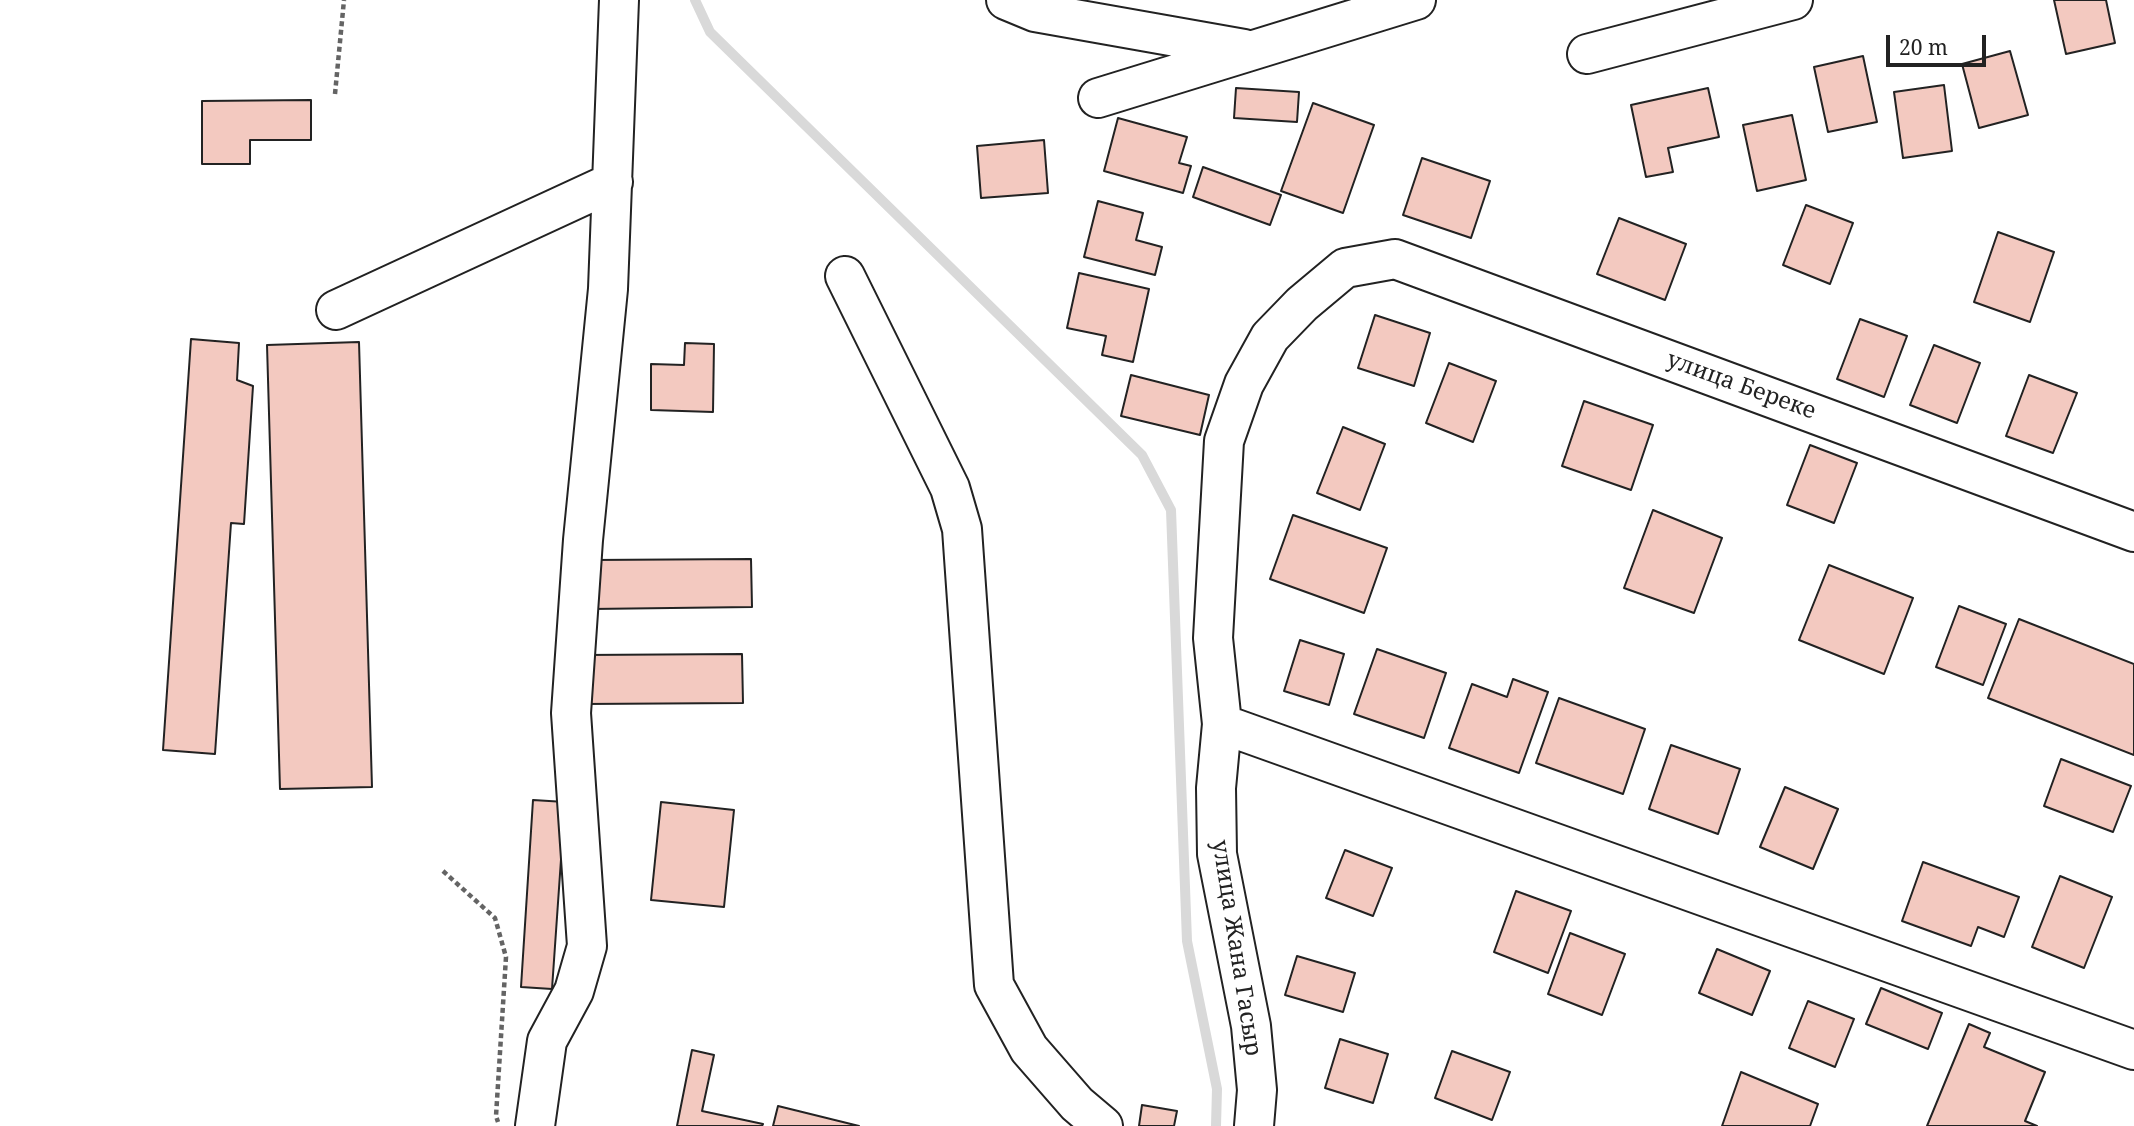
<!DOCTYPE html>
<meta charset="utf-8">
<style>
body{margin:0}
#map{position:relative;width:2134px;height:1126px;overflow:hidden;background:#fff;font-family:"Noto Serif",serif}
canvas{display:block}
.scale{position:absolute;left:1886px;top:35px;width:100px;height:32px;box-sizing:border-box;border:4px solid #222;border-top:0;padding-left:9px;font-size:21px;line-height:24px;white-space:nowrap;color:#222;-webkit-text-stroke:5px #fff;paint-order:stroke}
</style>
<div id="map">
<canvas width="2134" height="1126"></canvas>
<div class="scale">20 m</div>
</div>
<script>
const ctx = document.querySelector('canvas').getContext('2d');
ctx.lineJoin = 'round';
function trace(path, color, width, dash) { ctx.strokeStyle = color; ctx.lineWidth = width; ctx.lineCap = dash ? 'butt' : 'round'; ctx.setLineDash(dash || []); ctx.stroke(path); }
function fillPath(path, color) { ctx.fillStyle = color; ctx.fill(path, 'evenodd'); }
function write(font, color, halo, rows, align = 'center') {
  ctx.font = font + ' "Noto Serif",serif'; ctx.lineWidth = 5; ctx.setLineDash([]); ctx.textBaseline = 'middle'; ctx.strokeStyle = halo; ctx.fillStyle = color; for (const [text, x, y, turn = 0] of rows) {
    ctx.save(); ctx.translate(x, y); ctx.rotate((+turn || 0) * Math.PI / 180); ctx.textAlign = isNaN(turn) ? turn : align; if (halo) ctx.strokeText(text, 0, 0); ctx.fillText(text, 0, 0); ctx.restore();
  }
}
trace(new Path2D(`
 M695,0l15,32 432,423 29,55 16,431 30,148 -1,37`), '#d9d9d9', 10);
const building = new Path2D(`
 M2054,0h52l9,43 -49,11z
 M2010,51l18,64 -49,13 -17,-64z
 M1863,56l14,66 -49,10 -14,-65z
 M1944,85l8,66 -49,7 -9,-66z
 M1236,88l63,4 -2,30 -63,-4z
 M1708,88l11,49 -51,11 5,24 -27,5 -15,-72z
 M311,100v40h-61v24h-48v-63z
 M1313,103l61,22 -31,88 -62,-22z
 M1792,115l14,65 -49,11 -14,-66z
 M1118,118l69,19 -8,26 12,3 -8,27 -79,-22z
 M1044,140l4,53 -67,5 -4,-52z
 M1422,158l68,23 -19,57 -68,-23z
 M1203,167l78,28 -11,30 -77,-28z
 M1098,201l45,12 -7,27 26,7 -7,28 -71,-18z
 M1806,205l47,18 -23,61 -47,-19z
 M1619,218l67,26 -21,56 -68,-26z
 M1998,232l56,20 -24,70 -56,-20z
 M1079,273l70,16 -16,73 -31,-7 4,-19 -39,-8z
 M1375,315l55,18 -16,53 -56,-18z
 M1860,319l47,17 -23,61 -47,-18z
 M191,339l48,4 -2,37 16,6 -9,138 -13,-1 -16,231 -52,-4z
 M359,342l13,445 -92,2 -13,-444z
 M685,343l29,1 -1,68 -62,-2v-46l33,1z
 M1934,345l46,18 -23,60 -47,-18z
 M1449,363l47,18 -23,61 -47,-19z
 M1131,375l78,20 -9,40 -79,-19z
 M2029,375l48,18 -24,60 -47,-17z
 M1584,401l69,24 -22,65 -69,-24z
 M1343,427l42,17 -25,66 -43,-17z
 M1810,445l47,18 -23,60 -47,-18z
 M1653,510l69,28 -28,75 -70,-25z
 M1293,515l94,33 -23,65 -94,-34z
 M751,559l1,48 -161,2v-49z
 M1829,565l84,33 -29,76 -85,-34z
 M1959,606l47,18 -23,61 -47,-18z
 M2019,619l115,45v91l-146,-57z
 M1300,640l44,14 -15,51 -45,-14z
 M1377,649l69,24 -22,65 -70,-24z
 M742,654l1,49 -160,1 -1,-49z
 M1513,679l35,13 -29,81 -70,-25 23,-64 35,13z
 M1559,698l86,31 -22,65 -87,-31z
 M1671,745l69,24 -22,65 -69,-25z
 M2061,759l70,27 -18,46 -69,-26z
 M1785,787l53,22 -25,60 -53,-22z
 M533,800l32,2 -13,187 -31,-2z
 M661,802l73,8 -10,97 -73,-7z
 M1345,850l47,18 -19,48 -47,-18z
 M1923,862l96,35 -15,40 -26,-10 -7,19 -69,-25z
 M2060,876l52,21 -28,71 -52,-21z
 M1516,891l55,20 -23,62 -54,-21z
 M1570,933l55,21 -23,61 -54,-21z
 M1717,949l53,22 -18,44 -53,-22z
 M1297,956l58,17 -12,39 -58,-17z
 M1881,988l61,25 -14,36 -62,-25z
 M1808,1001l46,18 -19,48 -46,-19z
 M1969,1024l21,9 -6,14 61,25 -20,49 12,5h-110z
 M1340,1039l48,15 -15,49 -48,-15z
 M692,1050l22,5 -12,56 61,13 -1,2h-85z
 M1452,1051l58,21 -18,48 -57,-22z
 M1741,1072l77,32 -8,22h-88z
 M1142,1105l35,6 -3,15h-35z
 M778,1106l81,20h-86z`);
fillPath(building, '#f3c9c0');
trace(building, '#222', 2);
const minor = new Path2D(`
 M1006,0l29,12 209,37
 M1587,54l206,-54
 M1098,98l318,-98
 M845,276l105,212 12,41 32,456 35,64 48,55 26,22
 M336,310l277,-128
 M1222,724l912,326
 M535,1126l12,-85 27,-50 13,-45 -16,-233 12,-173 25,-251 11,-289
 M1254,1126l3,-36 -6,-64 -34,-172 -1,-66 6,-64 -9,-86 11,-197 20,-57 26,-47 32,-33 43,-36 50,-9 739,273`);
trace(minor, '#222', 42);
trace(new Path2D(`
 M335,94l9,-94
 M443,871l52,47 11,39 -10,159 2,6`), '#646464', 4.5, [5, 3.5]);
trace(minor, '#fff', 38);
write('23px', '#222', '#fff', [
 ["улица Береке",1741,386,20],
 ["улица Жана Гасыр",1236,948,81]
]);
</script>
